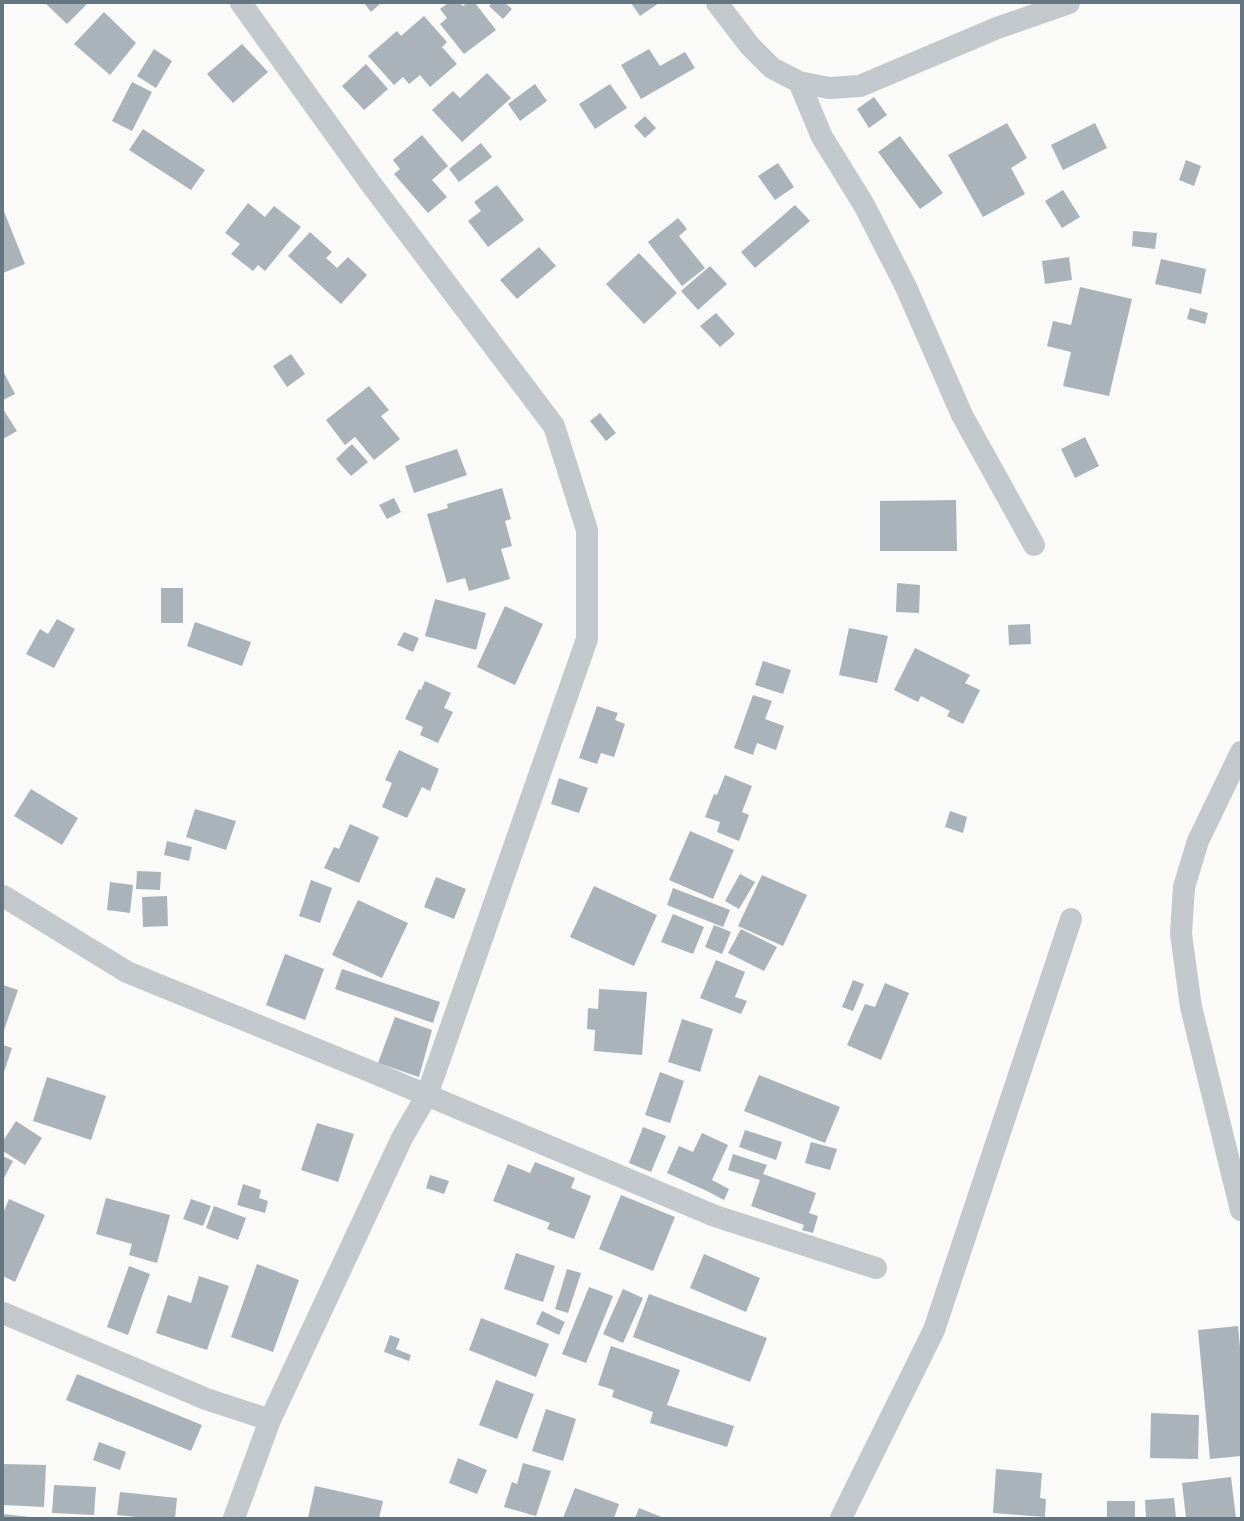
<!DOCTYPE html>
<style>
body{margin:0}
#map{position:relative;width:1244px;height:1521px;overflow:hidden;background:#fafaf8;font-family:"Noto Sans",sans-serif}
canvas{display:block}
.frame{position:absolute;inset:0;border:4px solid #657683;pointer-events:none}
</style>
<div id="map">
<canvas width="1244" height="1521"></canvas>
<div class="frame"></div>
</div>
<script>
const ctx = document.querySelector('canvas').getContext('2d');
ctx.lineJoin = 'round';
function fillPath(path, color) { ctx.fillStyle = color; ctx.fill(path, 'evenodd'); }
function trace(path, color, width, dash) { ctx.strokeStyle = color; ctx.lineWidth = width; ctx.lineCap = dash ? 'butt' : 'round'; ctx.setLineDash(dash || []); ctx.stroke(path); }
fillPath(new Path2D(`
 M45,3h43l-21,21z
 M364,3h17l-10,9z
 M448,3h12l3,3 4,-3h8l21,27 -32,24 -24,-30 7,-6 -7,-9z
 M492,3h13l7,6 -9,10 -14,-13z
 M631,3h28l-19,13z
 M104,12l32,31 -26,32 -36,-31z
 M424,16l23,26 -5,5 15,17 -27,23 -10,-12 -11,9 -6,-7 -9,8 -26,-29 29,-25 4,5z
 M242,44l26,28 -35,31 -26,-29z
 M154,49l18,12 -16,27 -19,-12z
 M649,49l11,17 25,-14 10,16 -54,31 -20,-34z
 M366,64l22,25 -24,21 -22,-24z
 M487,73l24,25 -49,44 -30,-32 21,-19 7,7z
 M132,82l20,10 -20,39 -20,-10z
 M535,84l12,17 -27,20 -12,-17z
 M610,84l17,24 -32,21 -16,-25z
 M874,97l13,18 -18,13 -12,-19z
 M645,116l11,12 -11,10 -11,-12z
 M1007,123l20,35 -16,10 14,26 -42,23 -35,-62z
 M1095,123l12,25 -44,22 -12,-25z
 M143,129l62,41 -14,20 -62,-40z
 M422,135l26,31 -16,14 15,17 -19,16 -34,-39 6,-5 -7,-9z
 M900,136l43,57 -23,16 -42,-57z
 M481,143l11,14 -33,25 -10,-13z
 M1186,160l15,6 -7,20 -15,-6z
 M778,163l16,24 -19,13 -17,-24z
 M497,185l27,35 -36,27 -20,-26 13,-10 -7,-9z
 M1063,190l17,27 -18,11 -17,-27z
 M248,203l17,14 9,-11 27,21 -36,44 -7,-6 -5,6 -22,-17 9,-10 -15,-11z
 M795,205l15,16 -55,47 -14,-16z
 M3,209l22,55 -22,9z
 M678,218l9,11 -8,7 26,32 -23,18 -34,-44z
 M1133,231l24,2 -2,16 -23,-3z
 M310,232l22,20 -6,6 11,10 11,-11 19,18 -26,29 -53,-48z
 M539,247l17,19 -39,33 -17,-19z
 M639,253l38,40 -33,31 -38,-40z
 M1069,257l3,23 -27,4 -3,-23z
 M1161,259l45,10 -5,25 -46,-10z
 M710,266l17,18 -29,26 -17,-19z
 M1080,287l52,12 -23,97 -46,-10 8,-34 -24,-6 6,-25 18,4z
 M1190,308l18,5 -3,11 -18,-5z
 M716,313l19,21 -15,13 -20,-21z
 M291,354l14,20 -18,13 -14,-21z
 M3,371l12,23 -12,6z
 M369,386l20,24 -8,6 19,23 -26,21 -19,-23 -10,8 -19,-25z
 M3,409l14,22 -14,8z
 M600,413l16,20 -10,8 -16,-20z
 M1085,437l14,29 -24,12 -14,-29z
 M352,444l16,18 -17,14 -15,-17z
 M457,449l10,26 -53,18 -9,-27z
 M502,488l9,31 -6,2 7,25 -11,3 9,30 -41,12 -4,-13 -18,5 -20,-69 21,-6 -1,-4z
 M394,498l7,14 -14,7 -8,-14z
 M956,500l1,51h-77v-50z
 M897,583l23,2 -1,28 -23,-1z
 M161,588h22v35h-22z
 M435,599l51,14 -10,37 -51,-14z
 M505,606l38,18 -28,61 -38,-18z
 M57,619l18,10 -21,39 -28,-14 14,-25 8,5z
 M195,622l56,20 -9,24 -55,-20z
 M1030,624l1,20 -22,1 -1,-20z
 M849,628l39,8 -11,47 -38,-8z
 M404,632l15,6 -6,14 -16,-7z
 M915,648l55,27 -5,8 15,7 -17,34 -16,-8 3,-5 -29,-15 -3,6 -24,-12z
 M763,661l28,9 -8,24 -28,-9z
 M425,681l26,12 -7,15 9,4 -15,31 -18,-8 3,-8 -18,-8 14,-30 2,1z
 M753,695l19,6 -7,18 19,7 -8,24 -19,-7 -4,12 -19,-7z
 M597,706l21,7 -3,7 10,4 -11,33 -13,-4 -4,11 -18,-6z
 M399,750l40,19 -9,22 -8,-4 -15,31 -25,-11 10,-24 -7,-3z
 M725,775l27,11 -10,26 7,3 -10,26 -22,-9 3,-10 -15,-5 9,-23 3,1z
 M559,778l29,10 -9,25 -28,-9z
 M31,789l47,29 -16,27 -48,-29z
 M195,809l41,12 -10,29 -40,-13z
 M950,811l17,6 -4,16 -18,-6z
 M350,824l29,13 -20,46 -35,-15 10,-21 5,2z
 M690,831l44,19 -21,49 -44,-19z
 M167,841l25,6 -3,14 -25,-6z
 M137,871l24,1 -1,18 -24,-1z
 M740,874l15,8 -16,27 -14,-8z
 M762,875l45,20 -24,51 -45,-20z
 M436,877l30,12 -12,30 -30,-12z
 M311,880l21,8 -12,35 -21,-7z
 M110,882l23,3 -3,28 -23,-3z
 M594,886l63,29 -23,51 -64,-29z
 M673,888l57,22 -7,17 -56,-22z
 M167,896l1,30 -25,1 -1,-30z
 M358,900l50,23 -26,55 -50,-23z
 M673,914l31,13 -11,27 -32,-12z
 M714,925l17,7 -9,22 -17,-7z
 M741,929l36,18 -13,24 -36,-18z
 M285,954l39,15 -19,51 -39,-15z
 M716,960l29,12 -10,25 12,4 -6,13 -41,-16z
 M342,969l98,33 -7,21 -98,-34z
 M853,980l11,4 -11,27 -11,-4z
 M885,983l24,10 -28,67 -34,-15 18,-41 10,3z
 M3,985l15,5 -15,43z
 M599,989l48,3 -5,63 -48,-4 1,-21 -8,-1 1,-21 10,1z
 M395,1017l37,13 -13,47 -41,-14z
 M682,1019l31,10 -13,43 -32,-10z
 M3,1045l9,3 -9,27z
 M660,1072l24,9 -14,42 -25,-8z
 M759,1075l81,32 -15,36 -81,-32z
 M47,1077l59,19 -15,44 -58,-19z
 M16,1121l26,17 -17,27 -22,-14v-10z
 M317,1123l37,11 -16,48 -37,-12z
 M643,1127l23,9 -15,36 -22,-9z
 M745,1130l37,12 -6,18 -37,-13z
 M702,1133l26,12 -16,35 17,9 -5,11 -17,-9 -40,-18 12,-27 14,6z
 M811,1142l26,7 -7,21 -25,-7z
 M733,1154l34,11 -4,9 53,19 -7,20 9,3 -5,17 -11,-3 2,-5 -53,-19 9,-26 -32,-10z
 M3,1156l10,5 -10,19z
 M535,1162l40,16 -4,10 20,8 -17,43 -27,-10 3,-6 -57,-22 15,-37 22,9z
 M430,1175l19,6 -5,13 -18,-6z
 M243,1184l18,6 -2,8 9,3 -3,12 -28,-8z
 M621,1195l54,22 -22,54 -54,-22z
 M106,1198l64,17 -13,48 -28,-8 3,-11 -36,-10z
 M9,1199l36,16 -30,67 -12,-6v-63z
 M191,1199l20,7 -8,20 -20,-7z
 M214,1206l32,12 -8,22 -32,-12z
 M516,1253l39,13 -12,36 -39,-13z
 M704,1254l56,24 -14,34 -56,-24z
 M257,1264l42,16 -26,72 -42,-15z
 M129,1266l21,8 -22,61 -21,-8z
 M567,1269l14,4 -13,40 -13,-4z
 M199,1276l30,10 -22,64 -51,-17 12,-38 23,8z
 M589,1287l24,9 -27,67 -24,-9z
 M623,1289l20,9 -20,45 -20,-9z
 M649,1294l118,44 -17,44 -117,-45z
 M542,1311l23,11 -6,13 -23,-11z
 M481,1318l68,26 -13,33 -67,-27z
 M1238,1326l3,32v98l-31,3 -12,-129z
 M390,1335l10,4 -4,10 15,6 -2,6 -25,-9z
 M611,1346l69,24 -13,35 67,21 -7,21 -77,-24 3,-11 -41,-15 2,-7 -16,-5z
 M77,1374l125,51 -11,26 -125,-51z
 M496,1380l38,14 -17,45 -38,-14z
 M546,1409l30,10 -13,42 -31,-10z
 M1151,1413l48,2 -1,44 -48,-1z
 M99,1442l27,10 -6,18 -27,-10z
 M458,1458l29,12 -10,24 -28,-11z
 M523,1463l28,8 -15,45 -32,-9 8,-25 5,2z
 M3,1464l43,1 -2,42 -41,-2z
 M996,1469l46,4 -2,25 6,1 -1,18 -52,-4z
 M1231,1477l5,41h-50l-4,-35z
 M54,1485l42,2 -2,28 -42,-2z
 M315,1486l68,15 -4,17h-71z
 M575,1488l44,16 -5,14h-51z
 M120,1492l57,6 -2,20h-28l-30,-3z
 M1174,1498l2,20h-30l-1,-18z
 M1107,1501h28v17h-28z
 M639,1508l25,10h-29z
 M3,1514l27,3v1h-27z`), '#aab3b9');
trace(new Path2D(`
 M717,3l33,43 22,22 27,14 30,6 31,-2 137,-58 72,-25
 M799,82l23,55 42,68 42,82 56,128 72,130
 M1241,752l-43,89 -14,46 -3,47 10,73 50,203
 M3,896l124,76 240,98 348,146 161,52
 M3,1313l203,86 64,21
 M234,1518l36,-98 132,-282 25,-43 160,-456v-109l-33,-104 -183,-242 -130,-181
 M841,1518l93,-188 137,-411`), '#c3c8cc', 22);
</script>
